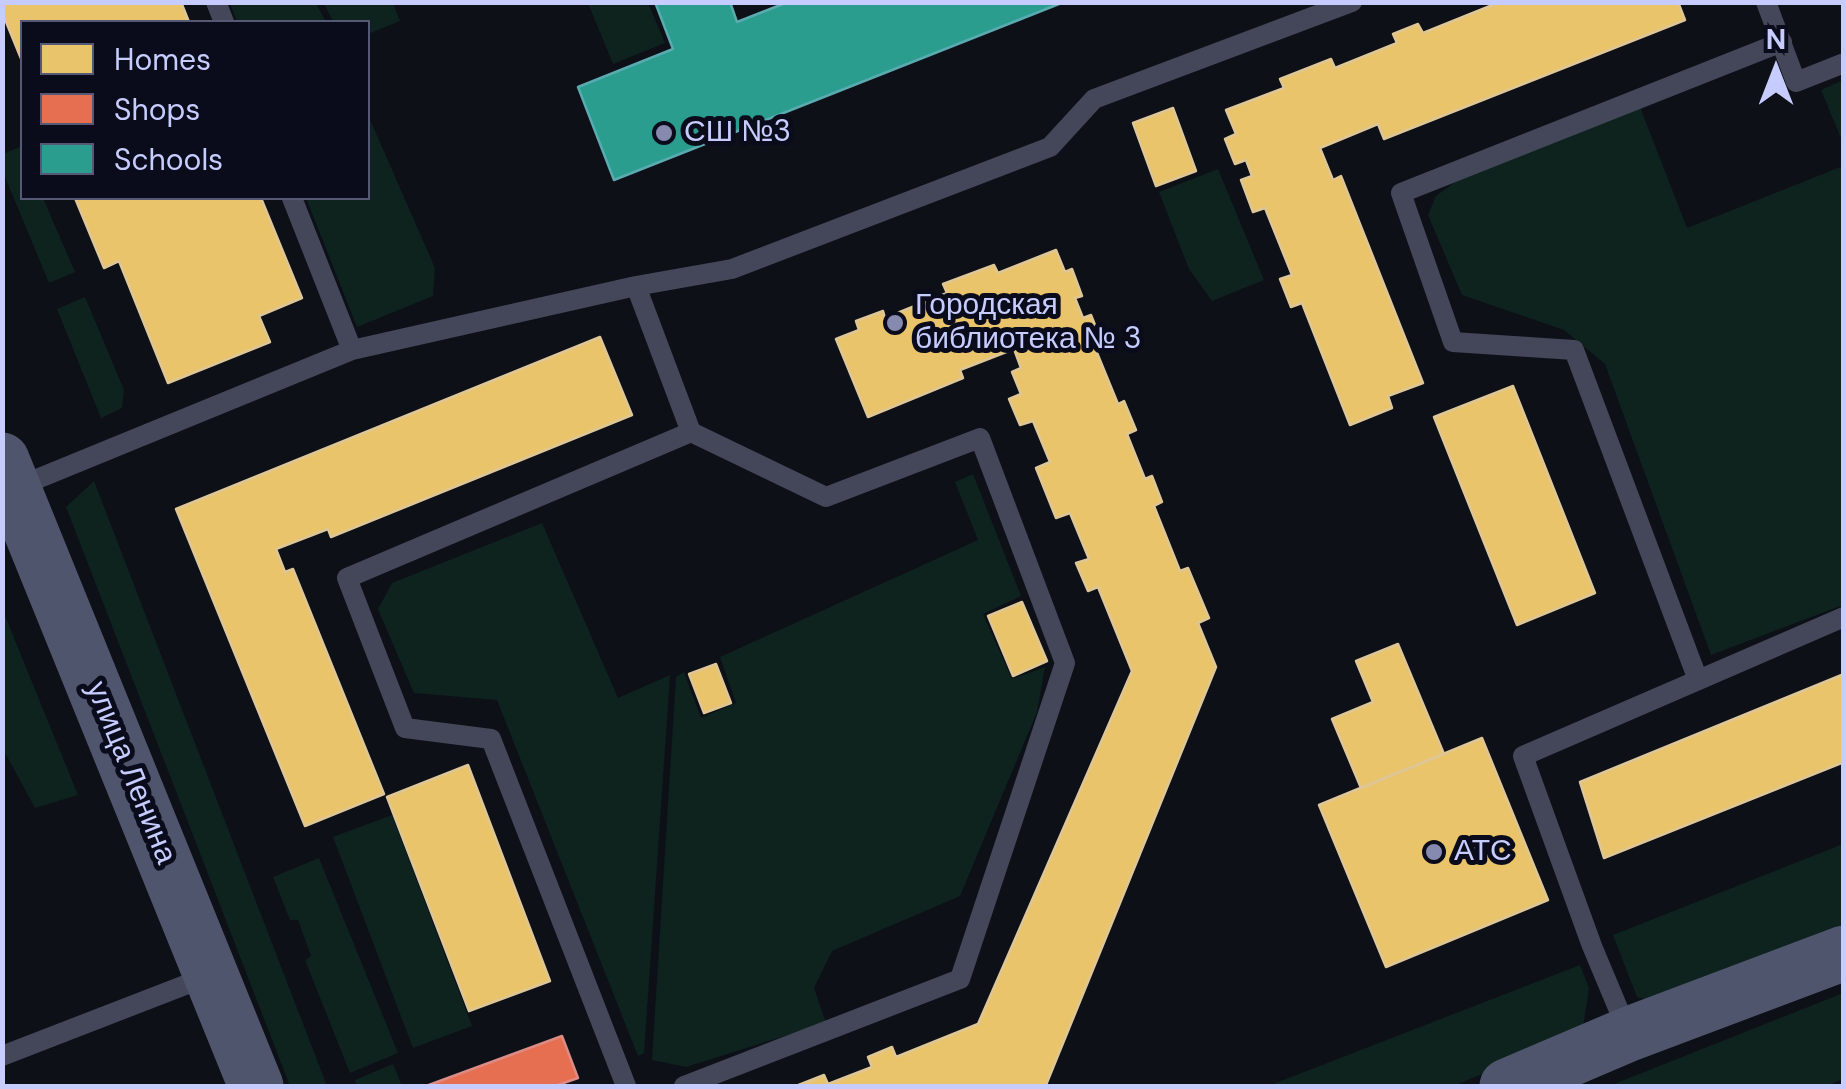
<!DOCTYPE html>
<meta charset="utf-8">
<style>
body{margin:0}
#map{position:relative;width:1846px;height:1089px;overflow:hidden;background:#0e1018;font-family:"DM Sans",sans-serif}
canvas{display:block}
.frame{position:absolute;inset:0;border:5px solid #c6ccfe;pointer-events:none}
.legend{position:absolute;left:20px;top:20px;width:350px;height:180px;box-sizing:border-box;background:#0b0c1b;border:2px solid #565976;margin:0;padding:12px 18px;list-style:none;font-size:30px;color:#c6ccfe}
.legend li{display:flex;align-items:center;gap:20px;height:50px}
.legend b{width:50px;border:2px solid #565976}
.north{position:absolute;left:1726px;top:20px;width:100px;height:100px;-webkit-text-stroke:8px #0b0c1b;paint-order:stroke;rotate:0deg;font-size:28px;font-weight:700;line-height:40px;text-align:center;color:#c6ccfe}
.north::after{content:'';display:block;margin:auto;width:35px;height:45px;background:#c6ccfe;clip-path:polygon(50% 0,100% 100%,50% 72%,0 100%)}
</style>
<div id="map">
<canvas width="1846" height="1089"></canvas>
<div class="frame"></div>
<ul class="legend">
<li><b style="height:28px;background:#e9c46a"></b>Homes</li>
<li><b style="height:28px;background:#e76f51"></b>Shops</li>
<li><b style="height:28px;background:#2a9d8f"></b>Schools</li>
</ul>
<div class="north">N</div>
</div>
<script>
const ctx = document.querySelector('canvas').getContext('2d');
ctx.lineJoin = 'round';
function fillPath(path, color) { ctx.fillStyle = color; ctx.fill(path, 'evenodd'); }
function trace(path, color, width, dash) { ctx.strokeStyle = color; ctx.lineWidth = width; ctx.lineCap = dash ? 'butt' : 'round'; ctx.setLineDash(dash || []); ctx.stroke(path); }
function write(font, color, halo, rows, align = 'center') {
  ctx.font = font + ' "DM Sans",sans-serif'; ctx.lineWidth = 10; ctx.setLineDash([]); ctx.textBaseline = 'middle'; ctx.strokeStyle = halo; ctx.fillStyle = color; for (const [text, x, y, turn = 0] of rows) {
    ctx.save(); ctx.translate(x, y); ctx.rotate((+turn || 0) * Math.PI / 180); ctx.textAlign = isNaN(turn) ? turn : align; if (halo) ctx.strokeText(text, 0, 0); ctx.fillText(text, 0, 0); ctx.restore();
  }
}
fillPath(new Path2D(`
 M230,3h86l10,19h-89z
 M324,3h69l7,18 -32,13v-12h-35z
 M588,3h60l17,40 -52,21z
 M1843,80v63l-22,-53z
 M1640,107l47,121 156,-62v439l-132,50 -106,-291 -41,-34 -102,-35 -34,-80 8,-19 20,-15z
 M368,115l67,153 -2,28 -76,31 -51,-129h62z
 M22,146v52h21l32,74 -26,11 -46,-111v-18z
 M1218,169l46,111 -52,21 -23,-32 -30,-77z
 M85,297l39,93 -2,18 -21,10 -44,-109z
 M973,474l48,122 -38,18 29,65 33,-12 -8,45 -77,184 -128,55 -18,37 12,35 -140,44 -34,-7 24,-383 8,-5 17,46 35,-15 -16,-46 258,-117 -23,-58z
 M94,481l233,605h-37l-224,-579z
 M542,523l76,175 52,-23 -26,378 -6,3 -141,-356 -83,-7 -36,-84 14,-26z
 M3,611l75,184 -43,13 -32,-59z
 M392,815l80,211 -59,22 -80,-211z
 M1843,844v87l-180,72 -26,-6 -24,-62z
 M319,858l79,195 -48,20 -45,-113 6,-4 -13,-36h-8l-17,-43z
 M1580,965l9,23 -7,46 -129,52h-185z
 M1843,993v86l-17,7h-217z
 M393,1064l9,22h-45l-2,-6z`), '#0e221e');
const homes = new Path2D(`
 M2,2h179l8,20h-167v39l-20,-49z
 M1500,2h178l7,18 -301,119 -6,-15 -58,24 13,32 8,-4 82,207 -35,13 4,12 -42,17 -48,-122 -11,4 -11,-28 12,-4 -27,-67 -12,4 -12,-32 11,-4 -6,-16 -11,4 -10,-25 11,-5 -10,-24 58,-22 -4,-9 51,-20 4,9 62,-25 -4,-9 25,-10 5,9z
 M1173,108l23,63 -40,15 -23,-63z
 M75,198h186l41,100 -43,18 11,26 -102,41 -49,-122 -15,7z
 M1056,250l9,22 7,-3 10,27 -7,2 8,20 8,-3 10,25 -8,3 25,61 6,-3 12,29 -9,4 18,45 7,-3 10,26 -8,4 26,65 8,-3 21,50 -11,5 18,44 -170,418 -250,1 28,-11 4,9 44,-17 -4,-10 24,-10 4,10 82,-33 154,-353 -34,-84 -10,4 -12,-28 13,-4 -19,-46 -14,5 -20,-50 14,-6 -17,-41 -13,4 -11,-26 12,-5 -9,-22 9,-4 -7,-19 -54,21 3,8 -95,39 -32,-78 23,-9 -3,-9 27,-10 2,7 62,-25 -4,-9 51,-19 4,8z
 M600,337l32,78 -301,122 -3,-8 -52,20 9,23 8,-3 91,225 -79,32 -129,-317z
 M1513,386l82,207 -78,32 -83,-208z
 M1022,602l25,59 -34,15 -25,-60z
 M1398,644l46,110 -83,34 -29,-69 41,-17 -17,-41z
 M716,664l15,39 -27,10 -15,-39z
 M1844,674v88l-240,96 -24,-76z
 M1482,738l66,162 -162,67 -67,-162z
 M468,765l82,216 -81,30 -82,-214z`);
fillPath(homes, '#e9c46a');
trace(homes, '#dec696', 2.5);
const shops = new Path2D(`
 M562,1036l16,42 -23,8h-129z`);
fillPath(shops, '#e76f51');
trace(shops, '#dd8b85', 2.5);
const schools = new Path2D(`
 M655,2h75l7,20 51,-20h276l-450,178 -36,-93 95,-38z`);
fillPath(schools, '#2a9d8f');
trace(schools, '#59abb0', 2.5);
trace(new Path2D(`
 M216,2l8,20
 M1766,2l30,80 48,-19
 M292,198l60,152
 M15,488l337,-138 284,-64 96,-17 318,-122 44,-48 258,-97
 M1698,680l-124,-330 -121,-8 -52,-149 381,-151
 M1628,1032l-36,-86 -69,-190 321,-139
 M2,1056l209,-81
 M626,1086l-135,-347 -86,-11 -58,-150 344,-146 -55,-146
 M684,1086l276,-107 105,-316 -85,-225 -154,59 -135,-65`), '#434759', 20);
trace(new Path2D(`
 M2,460l254,626
 M1507,1086l122,-52 215,-81`), '#4f556c', 55);
for (const [x, y, r, color] of [
 [664,133,10,"#868aae"],
 [895,323,10,"#868aae"],
 [1434,852,10,"#868aae"]
]) { const dot = new Path2D(); dot.arc(x, y, r, 0, 2 * Math.PI); ctx.fillStyle = color; ctx.fill(dot); trace(dot, '#0b0c1b', 4); }
write('30px', '#c6ccfe', '#0b0c1b', [
 ["СШ №3",684,133],
 ["Городская",915,306],
 ["библиотека № 3",915,340],
 ["АТС",1454,852]
], 'left');
write('30px', '#c6ccfe', '#0b0c1b', [
 ["улица Ленина",130,773,68]
]);
</script>
